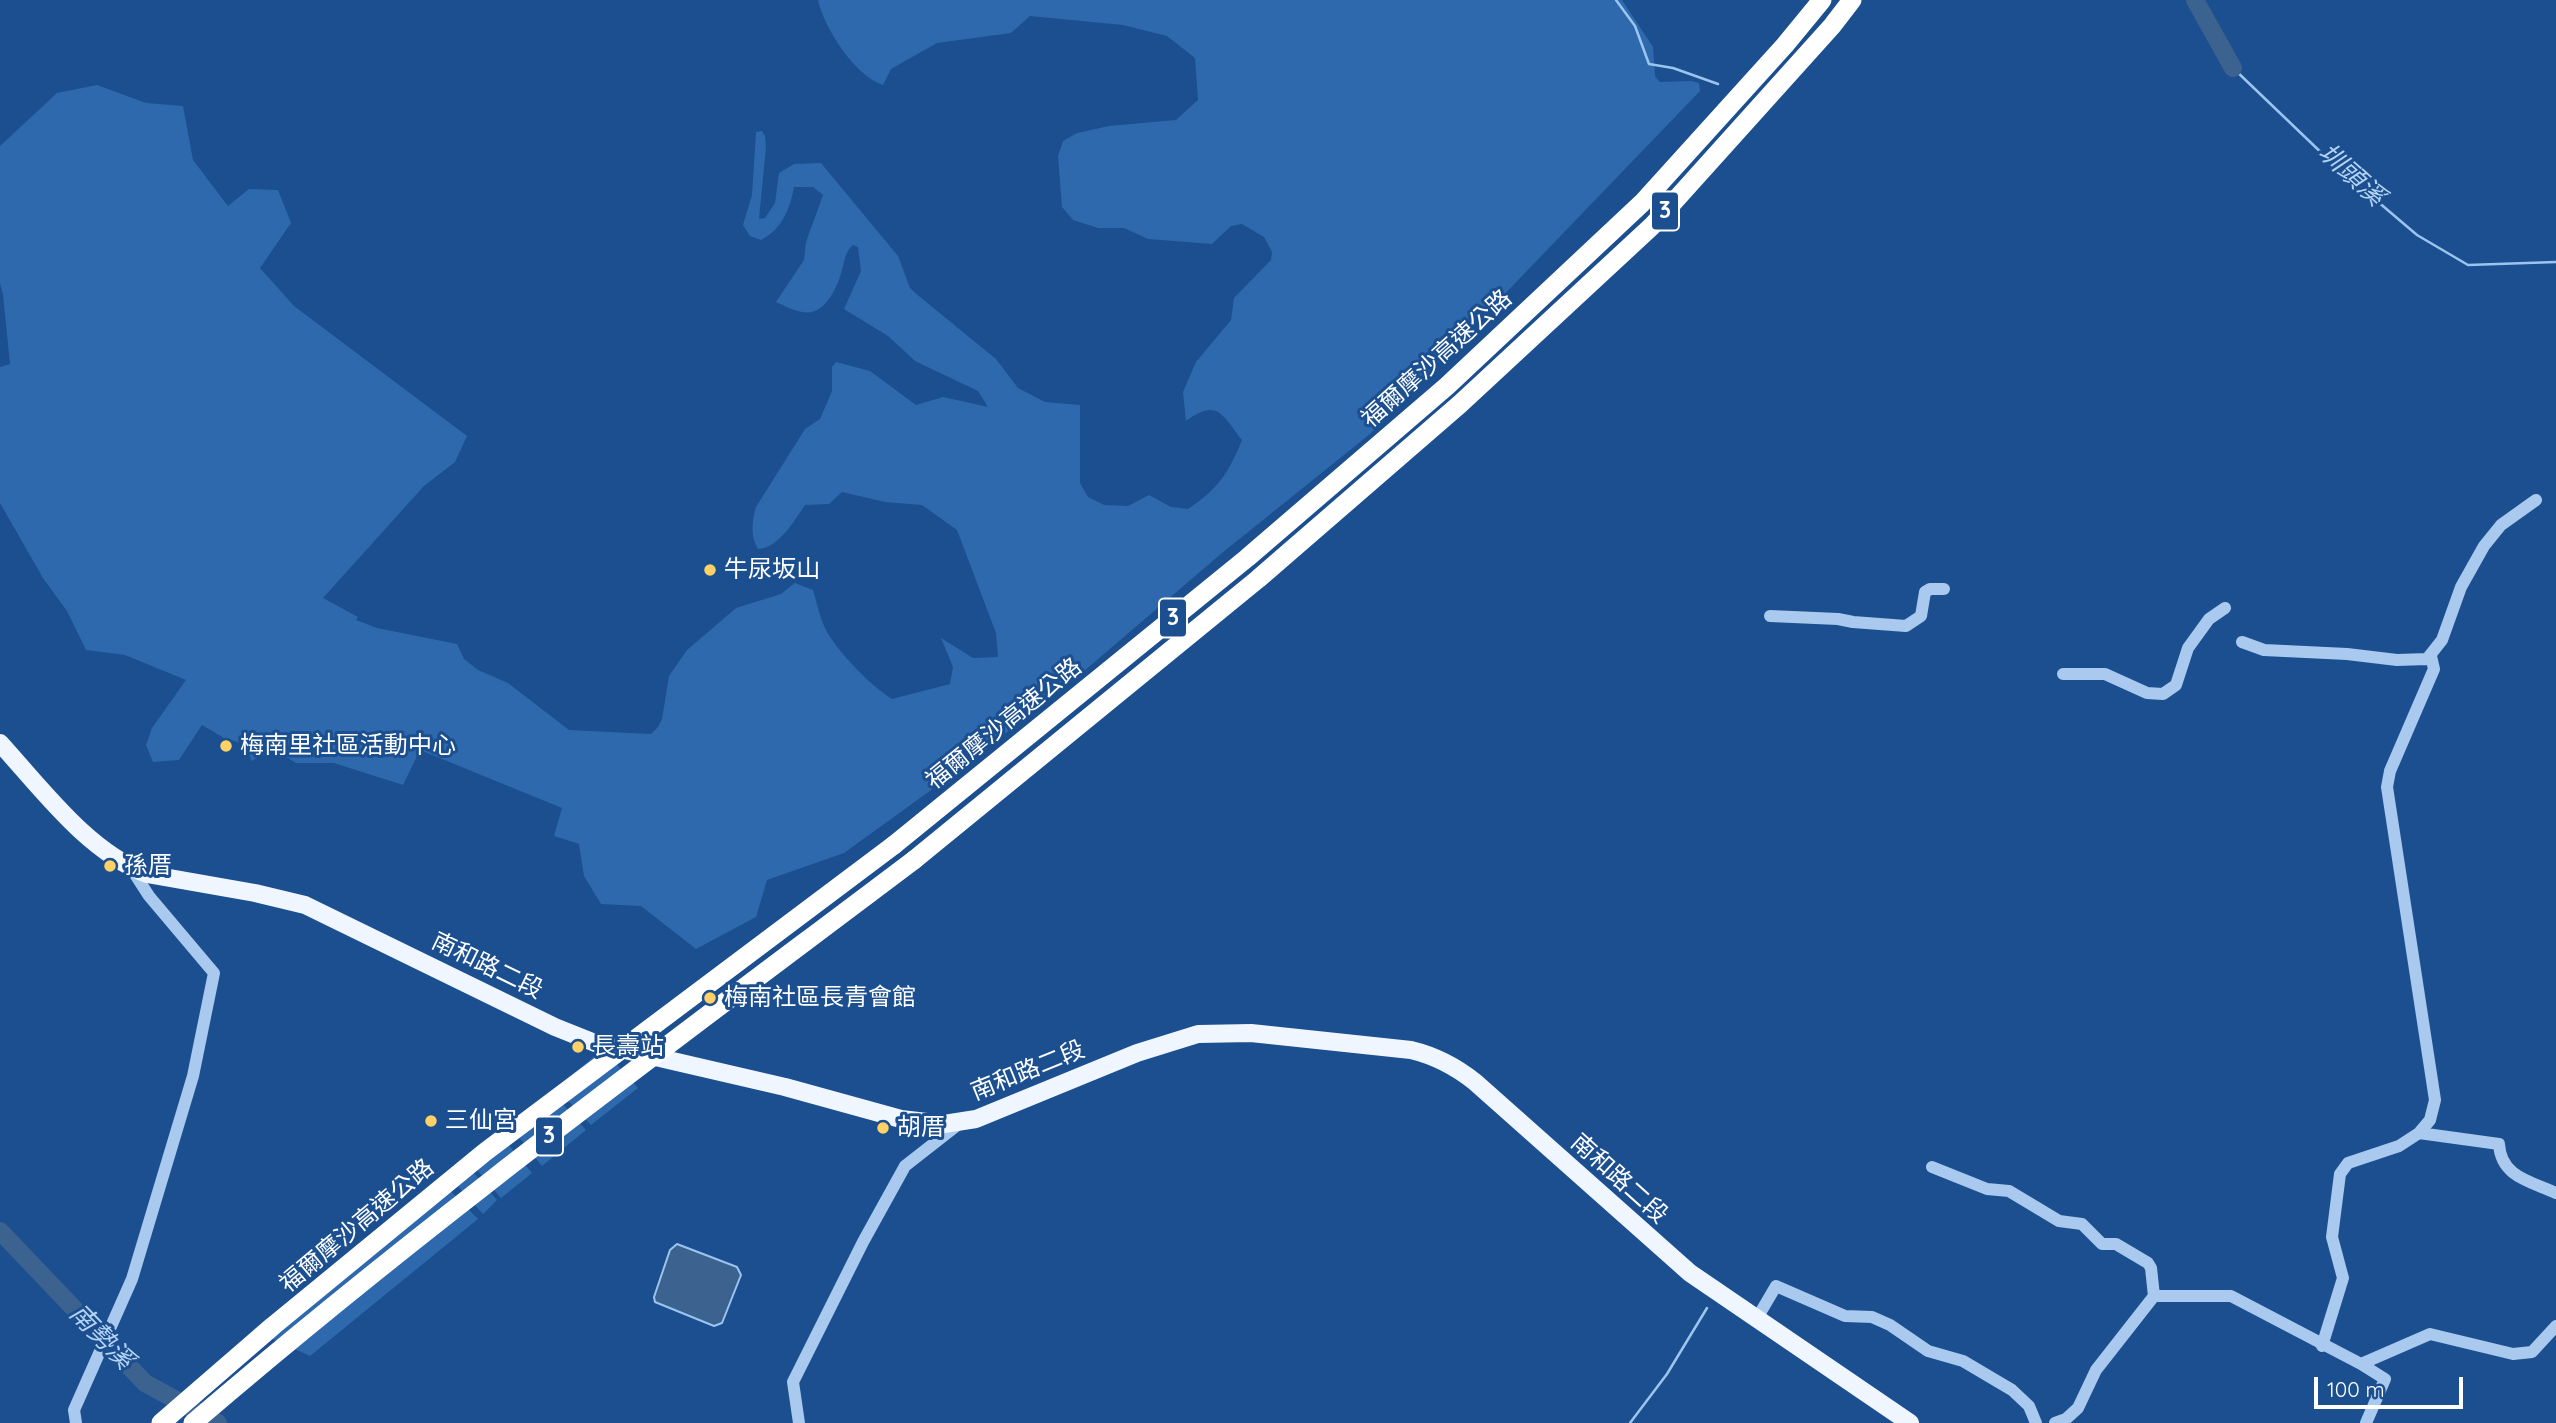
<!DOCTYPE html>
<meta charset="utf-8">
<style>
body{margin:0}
#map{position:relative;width:2556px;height:1423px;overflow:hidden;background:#1b4f8f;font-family:Quicksand,sans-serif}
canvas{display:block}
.scale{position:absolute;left:2314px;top:1377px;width:149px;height:32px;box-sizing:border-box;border:4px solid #fff;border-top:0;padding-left:9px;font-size:21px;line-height:24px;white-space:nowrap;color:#fff;-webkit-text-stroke:5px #1b4f8f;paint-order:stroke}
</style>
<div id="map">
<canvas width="2556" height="1423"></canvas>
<div class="scale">100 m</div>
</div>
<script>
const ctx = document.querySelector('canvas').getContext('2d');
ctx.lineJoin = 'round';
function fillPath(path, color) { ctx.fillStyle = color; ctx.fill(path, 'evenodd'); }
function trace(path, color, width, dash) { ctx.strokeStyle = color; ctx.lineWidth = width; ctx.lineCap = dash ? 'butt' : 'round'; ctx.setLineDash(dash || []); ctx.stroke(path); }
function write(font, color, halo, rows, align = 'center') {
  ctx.font = font + ' Quicksand,"Noto Sans TC",sans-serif'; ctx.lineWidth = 6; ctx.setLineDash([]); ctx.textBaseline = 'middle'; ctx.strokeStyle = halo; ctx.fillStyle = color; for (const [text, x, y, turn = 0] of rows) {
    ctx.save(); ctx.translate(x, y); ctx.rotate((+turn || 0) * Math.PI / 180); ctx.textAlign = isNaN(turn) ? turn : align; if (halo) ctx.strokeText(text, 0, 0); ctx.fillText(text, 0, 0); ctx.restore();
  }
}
fillPath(new Path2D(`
 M818,0h804l31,47 2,29 5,6 31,-1 8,2 1,8 -330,343 -148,119 -159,136 -118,91 -101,73 -77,27 -11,37 -60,32 -55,-43 -40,-2 -17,-28 -5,-32 -25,-8 8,-28 -142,-58 -17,35 -69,-22h-38l-21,-13 -24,11 -3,-16 -24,-7 -22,-13 -23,35 -26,2 -7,-17 6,-17 34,-48 -61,-25 -39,-5 -19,-39 -24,-33 -43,-75v-136l10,-3 -7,-69 -3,-12v-137l57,-53 40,-8 49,18 37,3 10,54 35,46 21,-17 29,1 13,33 -31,45 34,38 173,130 -12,26 -31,24 -101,112 35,19 -2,3 21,8 80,16 7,15 14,11 30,13 61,47 82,4 7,-7 4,-8 7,-43 18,-26 49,-42 45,-14 14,-11 18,7c4,13 7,29 14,42 13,22 43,53 65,67l58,-15 3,-17 -12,-29 32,20 25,-1 -2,-24 -39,-103 -35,-25 -37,-3 -43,-10 -13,12 -24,1c-11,16 -26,43 -47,44 -8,-12 -6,-29 -2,-42l49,-78 15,-10 12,-28v-24l4,-5 34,9 46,34 27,-8 45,10 -10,-16 -63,-30 -27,-25 -44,-27 17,-38 -3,-24 -5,-2c-8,6 -8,16 -11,25 -4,17 -18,47 -39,42 -9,-1 -18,-6 -27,-10l28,-42 2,-18 17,-47 -10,-8h-19c-4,22 -12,42 -33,53l-11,-4 -7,-11 9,-30 4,-63 6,-1 3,5 1,11 -7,72 6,-1 10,-15 4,-30 15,-9 27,-1 77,93 12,32 10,9 76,62 22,29 27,14 35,3v78l8,14 16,8 24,1 21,-11 22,12 17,2c30,-20 40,-35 54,-69 -20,-26 -25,-42 -56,-19l-3,-29 13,-30 35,-42 3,-22 37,-38 1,-8 -8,-15 -22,-13 -11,2 -19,18 -64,-5 -24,-11h-26l-25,-8 -11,-13 -4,-51 5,-15 14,-8 32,-7 67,-6 22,-20 -3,-42 -28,-22 -44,-11 -93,-9 -19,17 -74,10 -46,26 -8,16c-28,-9 -59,-57 -65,-85z
 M603,1049l35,39 -47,37 -35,-37z
 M552,1092l34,38 -44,36 -32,-40z
 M498,1132l34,41 -31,25 -35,-41z
 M463,1160l34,40 -14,14 -37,-41z
 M439,1179l39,40 -168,137 -57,-26z`), '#2e69ad');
const water = new Path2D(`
 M677,1244l60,23 4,8 -19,48 -8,3 -59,-24 -1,-5 16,-47z`);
fillPath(water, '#3c6290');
trace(water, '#9cc4f0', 2);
trace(new Path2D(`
 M1616,0l19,26 14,38 24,4 45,16
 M2233,68l97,93 87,74 51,30 88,-3
 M1630,1423l37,-49 40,-66`), '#9cc4f0', 2.5);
trace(new Path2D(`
 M2195,0l38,68
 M0,1231l145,152 73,40`), '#3c6290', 18);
trace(new Path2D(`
 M1770,616l68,3 15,3 53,4 15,-10 4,-24 5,-3h14
 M2242,642l22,8 83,4 50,6 30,-1 15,-19 19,-53 23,-41 17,-21 35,-25
 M2063,674h42l42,19 16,1 13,-9 12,-37 21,-29 16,-11
 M2419,1133l80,11c2,33 31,37 57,49
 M1932,1167l55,22 22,2 50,30 23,3 20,20h14l32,19 3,5 3,28
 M1756,1320l20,-34 69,30 27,1 18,8 38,26 35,10 49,29 17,16 7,17
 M2322,1346l21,-68 -11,-41 8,-63 8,-11 51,-17 20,-13 11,-13 5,-20 -48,-313 3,-16 44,-102 -3,-13
 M2361,1364l24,15 -19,44
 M76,1423l-2,-13 58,-131 61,-203 21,-103 -65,-77 -18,-28
 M799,1423l-6,-41 70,-140 42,-76 55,-43
 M2055,1423l11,-4 12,-11 18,-38 58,-74h77l130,68 69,-30 83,20 19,-2 24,-26`), '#a9c9ee', 12);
trace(new Path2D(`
 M0,743c42,46 88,109 147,131l108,19 50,12 250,122 40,16 190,44 116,32 43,5 32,-5 161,-66 61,-19 53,-1 160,17c25,6 44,16 64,32l215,191 220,150`), '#f0f6ff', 18);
trace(new Path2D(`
 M894,845l353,-287 200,-172 195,-183 143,-158 37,-45
 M914,860l344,-281 202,-175 192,-178 180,-200 20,-26`), '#fff', 19);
trace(new Path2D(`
 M161,1423l112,-97 212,-174 409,-307
 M193,1423c231,-199 477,-379 721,-563`), '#fff', 19);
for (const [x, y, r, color] of [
 [710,570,7,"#ffd166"],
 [226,746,7,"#ffd166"],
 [110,866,7,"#ffd166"],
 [710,998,7,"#ffd166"],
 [578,1047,7,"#ffd166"],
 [431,1121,7,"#ffd166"],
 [883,1128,7,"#ffd166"]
]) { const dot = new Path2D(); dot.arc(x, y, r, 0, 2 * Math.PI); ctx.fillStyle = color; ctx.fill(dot); trace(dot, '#1b4f8f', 2.5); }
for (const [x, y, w] of [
 [1665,211,28],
 [1173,618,28],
 [549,1136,28]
]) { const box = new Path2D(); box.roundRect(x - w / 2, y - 19.5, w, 39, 5); ctx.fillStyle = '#1b4f8f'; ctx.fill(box); trace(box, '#fff', 2); }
write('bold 23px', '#fff', null, [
 ["3",1665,211],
 ["3",1173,618],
 ["3",549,1136]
]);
write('24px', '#fff', '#1b4f8f', [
 ["福爾摩沙高速公路",1437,359,-42],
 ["福爾摩沙高速公路",1004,724,-39],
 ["南和路二段",487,966,26],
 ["南和路二段",1028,1071,-22],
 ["南和路二段",1619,1179,42],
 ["福爾摩沙高速公路",357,1226,-40]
]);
write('24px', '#fff', '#1b4f8f', [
 ["牛尿坂山",724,570],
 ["梅南里社區活動中心",240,746],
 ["孫厝",124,866],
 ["梅南社區長青會館",724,998],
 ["長壽站",592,1047],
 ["三仙宮",445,1121],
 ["胡厝",897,1128]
], 'left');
write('italic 26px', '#b5d3f5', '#1b4f8f', [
 ["圳頭溪",2351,175,42],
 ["南勢溪",101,1337,46]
]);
</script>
